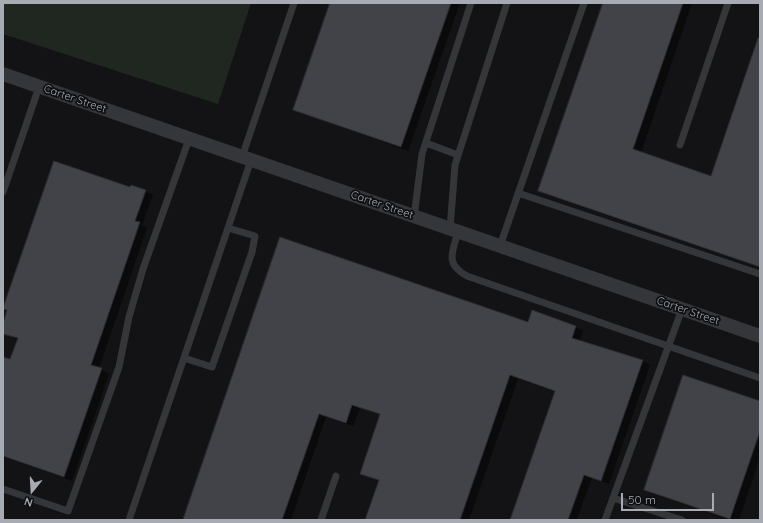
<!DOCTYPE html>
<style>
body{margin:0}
#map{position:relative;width:763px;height:523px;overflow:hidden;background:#131315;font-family:Quicksand,sans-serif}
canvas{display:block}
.frame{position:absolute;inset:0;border:4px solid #a6abb4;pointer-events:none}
.north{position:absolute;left:12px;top:471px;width:40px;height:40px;-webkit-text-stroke:3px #0e0e10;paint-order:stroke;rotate:198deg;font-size:11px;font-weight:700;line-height:16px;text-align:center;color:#a6abb4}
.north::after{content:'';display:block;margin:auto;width:14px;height:18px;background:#a6abb4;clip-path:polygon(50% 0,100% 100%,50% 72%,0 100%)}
.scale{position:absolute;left:621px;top:493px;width:93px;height:18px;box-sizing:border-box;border:2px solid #a6abb4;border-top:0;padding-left:5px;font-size:12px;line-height:14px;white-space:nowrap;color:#a6abb4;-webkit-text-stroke:3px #0e0e10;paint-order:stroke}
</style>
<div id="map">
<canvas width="763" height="523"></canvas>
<div class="frame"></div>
<div class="north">N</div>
<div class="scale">50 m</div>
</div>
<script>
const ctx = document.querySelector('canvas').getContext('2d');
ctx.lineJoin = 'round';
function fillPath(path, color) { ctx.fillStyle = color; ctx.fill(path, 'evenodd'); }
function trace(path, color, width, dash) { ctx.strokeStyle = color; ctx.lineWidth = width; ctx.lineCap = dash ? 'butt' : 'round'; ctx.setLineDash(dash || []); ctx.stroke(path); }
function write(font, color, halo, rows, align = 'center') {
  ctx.font = font + ' Quicksand,sans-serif'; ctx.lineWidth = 3.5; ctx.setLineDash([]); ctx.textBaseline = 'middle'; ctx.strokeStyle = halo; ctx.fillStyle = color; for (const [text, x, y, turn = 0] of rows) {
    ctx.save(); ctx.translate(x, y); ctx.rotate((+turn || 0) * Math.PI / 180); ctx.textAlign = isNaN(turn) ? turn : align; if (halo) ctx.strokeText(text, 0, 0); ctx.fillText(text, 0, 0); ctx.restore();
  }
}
fillPath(new Path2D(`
 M3,3h248l-33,101 -215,-70z`), '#202720');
fillPath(new Path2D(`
 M331,3h129l-52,148 -106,-38 -8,-4z
 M604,3h88l-51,150 71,24 48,-141v232l-213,-73 -7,-4z
 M131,188l14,3 8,4 -11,30 5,3 -48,140 10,6 -37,107 -69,-24v-99l8,3 7,-21 -15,-7v-7l5,-15 -4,-3z
 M281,238l248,85 4,-11 43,15 7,4 -3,10 63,20 7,4 -41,119 -17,-6 -15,41 4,1h-70l44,-128 -37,-13 -49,141h-103l14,-39 -19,-8 20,-58 -21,-7 -7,18 -27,-9 -35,103h-107z
 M760,402v55l-21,63h-10l-76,-26 -8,-5z`), '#0007');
const building = new Path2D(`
 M330,3h121l-50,144 -108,-37z
 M603,3h80l-50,146 78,27 47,-138h2v229l-222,-76z
 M54,161l76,26 1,-2 15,5 -11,31 5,1 -49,143 11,3 -38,109 -61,-21v-99l7,2 8,-21 -15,-4v-11l4,-13 -4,-1v-1z
 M280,237l248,85 4,-12 44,16 -4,12 71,22 -42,121 -17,-6 -16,45h-58l45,-129 -45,-16 -50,145h-95l14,-40 -19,-6 20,-60 -28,-9 -6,18 -27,-9 -37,106h-99z
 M683,375l77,26v30l-30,88 -86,-29z`);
fillPath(building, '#424348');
trace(building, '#2d2d30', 1);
trace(new Path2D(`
 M426,143l32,12
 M680,145l48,-142
 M242,157l52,-154
 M3,192l36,-105
 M518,193l242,81
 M414,217l8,-63 49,-151
 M450,229l5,-64 52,-162
 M458,232c-6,21 -13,32 9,44l293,102
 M500,246l84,-243
 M184,358l28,9 40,-115 3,-16 -27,-8
 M3,489l65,22 51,-144 10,-50 14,-48 46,-130
 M613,498l69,22
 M129,520l122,-360
 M321,520l15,-44
 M605,520l77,-211`), '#343639', 7);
trace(new Path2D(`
 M3,74l757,262`), '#343639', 14);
write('11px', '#a6abb4', '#0e0e10', [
 ["Carter Street",75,99,19],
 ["Carter Street",382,205,19],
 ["Carter Street",688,311,19]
]);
</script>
